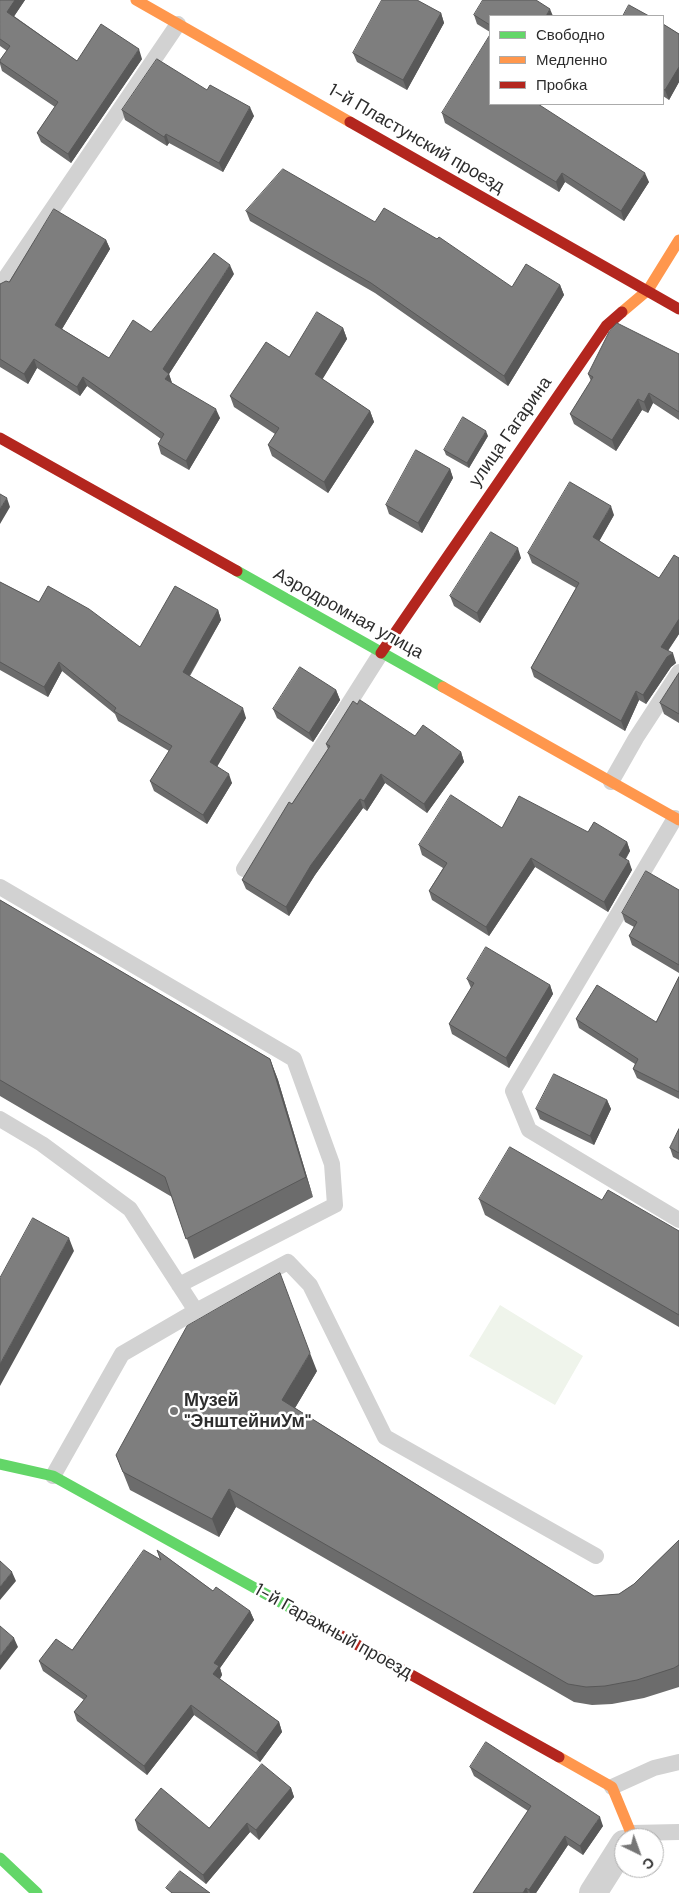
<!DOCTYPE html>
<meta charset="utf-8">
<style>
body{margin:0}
#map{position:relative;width:679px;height:1893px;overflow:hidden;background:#fff;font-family:"DM Sans",sans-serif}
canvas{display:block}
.legend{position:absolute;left:489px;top:15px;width:175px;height:90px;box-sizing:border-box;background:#fff;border:1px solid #ababab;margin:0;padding:6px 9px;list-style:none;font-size:15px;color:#2d2d2d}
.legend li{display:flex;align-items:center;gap:10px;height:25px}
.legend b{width:25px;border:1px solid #ababab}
.north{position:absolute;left:614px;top:1828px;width:50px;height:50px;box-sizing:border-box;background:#fff;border:1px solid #ababab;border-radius:50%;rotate:138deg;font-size:14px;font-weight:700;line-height:20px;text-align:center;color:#2d2d2d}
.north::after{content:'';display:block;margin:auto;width:18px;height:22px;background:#767676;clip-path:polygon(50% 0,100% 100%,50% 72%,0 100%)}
</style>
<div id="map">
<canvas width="679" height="1893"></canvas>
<ul class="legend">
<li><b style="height:6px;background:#63d668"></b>Свободно</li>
<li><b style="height:6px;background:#ff974d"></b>Медленно</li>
<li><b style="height:6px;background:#b3261e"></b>Пробка</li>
</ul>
<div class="north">С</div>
</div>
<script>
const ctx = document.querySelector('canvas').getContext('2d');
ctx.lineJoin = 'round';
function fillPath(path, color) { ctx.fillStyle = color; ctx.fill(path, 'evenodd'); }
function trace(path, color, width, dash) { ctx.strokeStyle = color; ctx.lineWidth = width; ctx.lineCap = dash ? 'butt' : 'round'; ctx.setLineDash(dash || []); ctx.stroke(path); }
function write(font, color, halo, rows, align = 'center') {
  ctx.font = font + ' "DM Sans",sans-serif'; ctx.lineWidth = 5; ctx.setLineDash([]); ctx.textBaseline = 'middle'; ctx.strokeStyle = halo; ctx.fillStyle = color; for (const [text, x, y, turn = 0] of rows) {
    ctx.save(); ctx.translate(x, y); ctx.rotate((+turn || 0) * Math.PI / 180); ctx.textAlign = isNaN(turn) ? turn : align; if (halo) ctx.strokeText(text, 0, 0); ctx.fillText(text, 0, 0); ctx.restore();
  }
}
fillPath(new Path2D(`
 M500,1305l83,51 -28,49 -86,-49z`), '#eff4eb');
trace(new Path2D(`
 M0,286l178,-262
 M611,782l25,-44 43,-66
 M675,818l-162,273 16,39 150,90
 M244,869l137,-216
 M0,887l294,172 38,105 3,41 -156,80
 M0,1119l42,25 88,65 66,102
 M53,1476l69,-122 74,-43 92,-49 22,23 75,152 211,119
 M612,1787l42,-19 25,-6
 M631,1833l48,-1`), '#d2d2d2', 16);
trace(new Path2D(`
 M593,1893l31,-49`), '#d2d2d2', 28);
trace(new Path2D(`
 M237,571l206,116
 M0,1464l53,12 283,157
 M0,1858l37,35`), '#63d668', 11);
trace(new Path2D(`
 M136,0l214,122
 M622,312l26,-22 31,-50
 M443,687l236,133
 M559,1757l53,30 19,46 -3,5`), '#ff974d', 11);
trace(new Path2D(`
 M350,122l329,187
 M0,438l237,133
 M381,653l225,-327 16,-14
 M336,1633l223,124`), '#b3261e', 11);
fillPath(new Path2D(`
 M0,0h25l-11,16 63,45 65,-2 -71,104 -30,-21 -4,-9 18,-26 -53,-36 -2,-7v-4l7,-9 -7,-5z
 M441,13l3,10 -37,67 -50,-28 -4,-9z
 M474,15l16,1v16l-13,-8z
 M663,24l16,10v48l-10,18 -6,-4z
 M207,90l47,26 -31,56 -54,-29 -2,3 -42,-26 -3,-10z
 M490,104l159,78 -25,39 -59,-39 -6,10 -114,-69 -3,-10z
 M246,211l129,11 137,65 48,-2 4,10 -56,91 -133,-93 -125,-72z
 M106,240l4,9 -48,80 47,29 42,-26 83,-58 -65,100 3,9 48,35 -31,52 -28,-16 -3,-10 3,-5 -74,-53 -7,10 -43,-28 -9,16 -28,-17v-83l9,-2z
 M343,328l4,11 -25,40 48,32 4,11 -46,71 -56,-37 -4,-11 7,-11 -41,-27 -4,-11 59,-39z
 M679,354v66l-26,-17 -5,10 -6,-3 -26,41 -42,-27 -4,-10 21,-33 -3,-7z
 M488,436l-19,32 -23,-13 -2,-5z
 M450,469l3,9 -31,55 -33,-19 -3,-9z
 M614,515l-15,26 60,37 20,-20v76l-11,17 8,12 -5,4 -25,37 -7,-4 -14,31 -91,-54 -3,-9 45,-80 -44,-25 -4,-10z
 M521,558l-41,65 -26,-17 -4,-10z
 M0,582l39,20 101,45 78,-37 3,10 -31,56 56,42 -29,48 15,17 -25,41 -53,-33 -4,-10 19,-30 -51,-30 -3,-7 -53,-43 -14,26 -48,-27z
 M679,673v50l-15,-9 -4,-11z
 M336,690l4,10 -27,42 -36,-24 -4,-9z
 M415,736l46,16 3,10 -37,51 -42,-30 -18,28 -4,-3 -48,67 -26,41 -43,-27 -4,-9 86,-131 -2,-5z
 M502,828l86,4 39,10 3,9 -4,8 6,11 -24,42 -73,-45 -46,69 -57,-36 -3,-9 14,-23 -21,-13 -3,-10z
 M679,890v83l-47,-28 -3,-9 5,-9 -9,-5 -3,-9z
 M0,900l270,159 8,21 35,117 -119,62 -22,-62 -172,-101z
 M679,977v122l-42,-21 -4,-9 2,-5 -56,-36 -3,-9 80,3z
 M467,979l83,6 3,9 -44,74 -57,-34 -3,-10 22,-36z
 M607,1100l4,9 -17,36 -54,-26 -4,-10z
 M679,1129v31l-6,-3 -3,-9z
 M479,1199l123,1 77,31v96l-194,-112z
 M317,1371l-22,37 299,188 25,-2 15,-10 45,-44v147l-35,11 -32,6 -20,1 -18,-3 -338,-195 -17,30 -89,-47 -14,-35z
 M157,1550l56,41 37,20 4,9 -34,48 2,7 -2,4 59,43 3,10 -22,30 -66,-47 -47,60 -70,-54 -3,-9 10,-12 -41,-29 -4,-10 33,-11 88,-90z
 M470,1767l133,59 -20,29 -15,-10 -32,48h-63l55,-82 -54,-35z
 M291,1788l3,9 -35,43 -9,-8 -44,52 -68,-54 -3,-10 74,8z`), '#6c6c6c');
fillPath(new Path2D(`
 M15,0h10l-14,21 -4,-9z
 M550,9l3,7h-7z
 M441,13l3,10 -37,67 -4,-10z
 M139,49l3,10 -71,104 -3,-9z
 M679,67v15l-10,18 -4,-10z
 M250,107l4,9 -31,56 -4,-9z
 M166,134l3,9 -2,3 -3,-9z
 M562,173l3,9 -6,10 -3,-10z
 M645,173l4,9 -25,39 -3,-10z
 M106,240l4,9 -51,85 -4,-9z
 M230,265l4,9 -65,100 3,9 -7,-4 -2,-10z
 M560,285l4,10 -56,91 -4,-10z
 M343,328l4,11 -28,46 -4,-11z
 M34,359l3,9 -9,16 -4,-10z
 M83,377l4,9 -7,10 -3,-9z
 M649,393l4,10 -5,10 -4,-11z
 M638,399l4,11 -26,41 -4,-11z
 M216,409l4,9 -31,52 -3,-9z
 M370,411l4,11 -46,71 -4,-11z
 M486,431l2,5 -19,32 -2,-5z
 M450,469l3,9 -31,55 -4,-10z
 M7,498l3,9 -10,17v-15z
 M611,506l3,9 -18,32 -3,-10z
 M518,548l3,10 -41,65 -3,-10z
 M218,610l3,10 -35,61 -3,-9z
 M679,619v15l-15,22 -3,-9z
 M673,653l3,10 -5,4 -25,37 -3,-9 24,-38z
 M59,662l3,9 -14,26 -4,-10z
 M336,690l4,10 -27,42 -4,-9z
 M636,691l3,9 -14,31 -4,-10z
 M243,708l3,10 -32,54 -4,-10z
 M461,752l3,10 -37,51 -3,-9z
 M229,774l3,9 -25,41 -4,-9z
 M381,774l4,9 -18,28 -3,-10z
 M360,799l3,9 -48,67 -26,41 -3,-9 25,-42z
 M627,842l3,9 -8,13 -3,-9z
 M531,858l4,9 -46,69 -3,-9z
 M629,861l3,9 -24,42 -4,-10z
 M550,985l3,9 -44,74 -3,-10z
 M270,1059l8,21 35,117 -7,-20z
 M607,1100l4,9 -17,36 -4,-9z
 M69,1238l5,13 -74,135v-22z
 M310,1353l7,18 -28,47 -7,-18z
 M229,1489l7,18 -17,30 -7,-18z
 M12,1572l4,9 -16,19v-13z
 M250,1611l4,9 -34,48 2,7 -6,9 -3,-10 1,-11z
 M14,1638l4,9 -18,23v-14z
 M191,1705l3,10 -47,60 -3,-9z
 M279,1722l3,10 -22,30 -4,-9z
 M291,1788l3,9 -35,43 -3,-10z
 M600,1817l3,9 -20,29 -3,-9z
 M247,1823l3,9 -44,52 -3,-9z
 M565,1836l3,9 -32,48h-6l-1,-3z
 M526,1888l2,5h-5z`), '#585858');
const building = new Path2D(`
 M0,0h15l-8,12 70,49 24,-37 38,25 -71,105 -31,-21 21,-31 -58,-40v-2l10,-14 -10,-7z
 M382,0h35l24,13 -38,67 -50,-27z
 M483,0h53l14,9 -4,7h-56v9l-16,-10z
 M629,5l20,11h-26z
 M663,24l16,10v33l-14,23 -2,-1z
 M490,35v69h48l107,69 -24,38 -59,-38 -6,9 -114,-69z
 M157,59l50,31 3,-5 40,22 -31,56 -53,-29 -2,3 -42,-27z
 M283,169l92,53 9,-14 53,31 2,-2 73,50 14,-23 34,21 -56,91 -133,-93 -125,-72z
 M54,209l52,31 -51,85 54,33 24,-38 18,12 63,-79 16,12 -67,104 6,5 -4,5 51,30 -30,52 -28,-17 6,-10 -81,-57 -6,10 -43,-28 -10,15 -24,-15v-75l6,-3 3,1z
 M317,312l26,16 -28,46 55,37 -46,71 -56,-37 11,-17 -49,-32 36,-54 23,15z
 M617,323l62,31v58l-30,-19 -5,9 -6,-3 -26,41 -42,-26 23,-37 -5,-3 21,-42z
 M463,417l23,14 -19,32 -23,-13z
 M416,450l34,19 -32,54 -32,-18z
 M570,482l41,24 -18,31 66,41 15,-23 5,3v61l-18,28 12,6 -6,4 -24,38 -7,-4 -15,30 -90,-53 48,-85 -51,-30z
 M0,494l7,4 -7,11z
 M491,532l27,16 -41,65 -27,-17z
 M0,582l39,20 9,-16 41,23 51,38 35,-61 43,24 -35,62 60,36 -33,54 19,12 -26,41 -53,-34 22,-35 -58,-35 2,-3 -57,-46 -15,25 -44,-25z
 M300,667l36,23 -27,43 -36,-24z
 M679,673v41l-19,-11z
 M360,700l55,36 8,-11 38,27 -37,52 -43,-30 -17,27 -4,-2 -49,66 -25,42 -44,-27 47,-78 3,2 38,-58 -4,-2 27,-43 4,3z
 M451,795l51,33 17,-32 69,36 6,-10 33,20 -8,13 10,6 -25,41 -73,-44 -45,69 -57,-36 18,-28 -28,-18z
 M646,871l33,19v75l-50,-29 8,-14 -15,-9z
 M0,900l270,159 36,118 -120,62 -21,-62 -165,-97z
 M486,947l64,38 -44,73 -57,-34 25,-41 -7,-4z
 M679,977v115l-46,-23 5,-10 -62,-40 21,-34 59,37z
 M554,1074l53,26 -17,36 -54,-27z
 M679,1129v24l-9,-5z
 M510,1147l92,53 6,-10 71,41v84l-200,-116z
 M33,1218l36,20 -69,126v-86z
 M280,1273l30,80 -28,47 312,196 25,-2 15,-10 45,-44v125l-5,3 -37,12 -32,6 -19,1 -18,-3 -339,-195 -17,30 -89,-47 -7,-17 71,-129z
 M144,1550l17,10 -4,-10 56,41 3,-4 34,24 -36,52 5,3 -6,8 66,48 -23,31 -65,-48 -47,61 -70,-54 13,-16 -48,-35 17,-22 16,11z
 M0,1561l12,11 -12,15z
 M0,1626l14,12 -14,18z
 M486,1742l114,75 -20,29 -15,-10 -36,54 -3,-2 -3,5h-50l58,-87 -61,-39z
 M262,1764l29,24 -35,42 -9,-7 -44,52 -68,-55 26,-32 48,40z
 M180,1871l30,22h-38l-6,-5z`);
fillPath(building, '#7e7e7e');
trace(building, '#585858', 1);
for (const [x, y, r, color] of [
 [174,1411,5,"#767676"]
]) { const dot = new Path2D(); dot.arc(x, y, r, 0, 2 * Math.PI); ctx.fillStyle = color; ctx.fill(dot); trace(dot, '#fff', 2); }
write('18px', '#2d2d2d', '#fff', [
 ["1-й Пластунский проезд",416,139,30],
 ["улица Гагарина",511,432,-55],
 ["Аэродромная улица",348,614,29],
 ["1-й Гаражный проезд",333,1632,29]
]);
write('bold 18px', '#2d2d2d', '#fff', [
 ["Музей",184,1401],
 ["\"ЭнштейниУм\"",184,1422]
], 'left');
</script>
